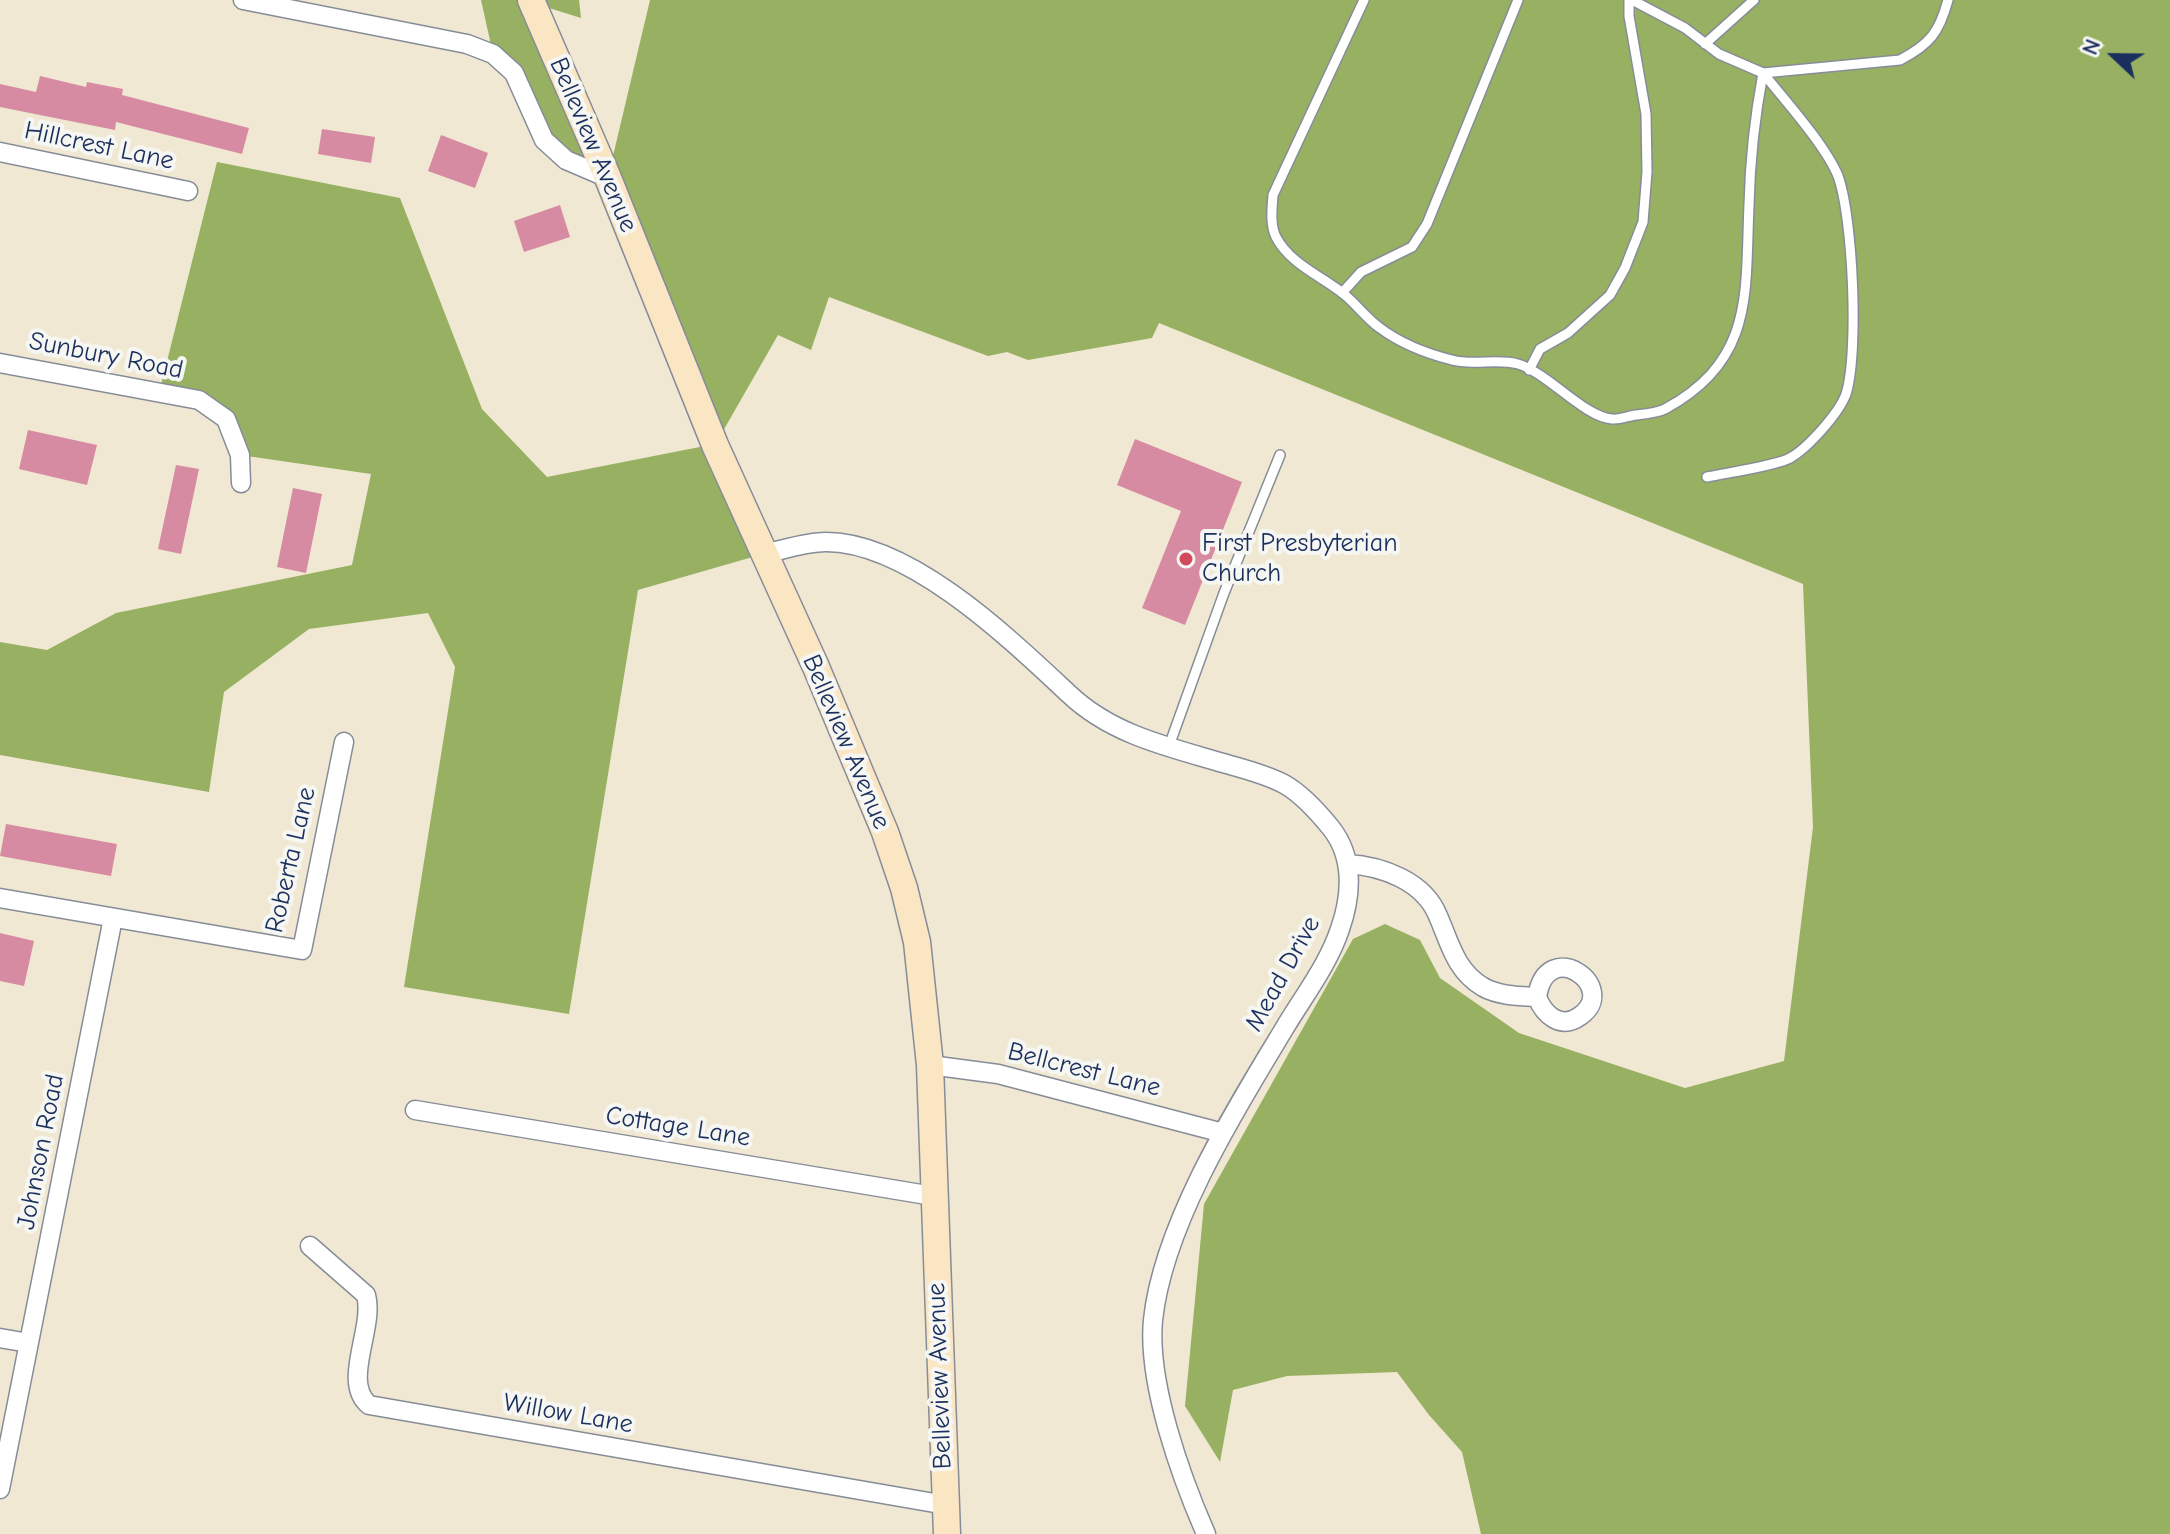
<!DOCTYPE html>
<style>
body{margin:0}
#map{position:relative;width:2170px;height:1534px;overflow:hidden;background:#f0e8d2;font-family:"Comic Neue",sans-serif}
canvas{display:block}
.north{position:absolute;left:2074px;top:16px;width:80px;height:80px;-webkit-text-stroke:6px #f6f6f2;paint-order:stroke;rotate:292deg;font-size:22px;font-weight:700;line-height:32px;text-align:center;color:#1b2f5e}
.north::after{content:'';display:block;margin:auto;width:28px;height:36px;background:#1b2f5e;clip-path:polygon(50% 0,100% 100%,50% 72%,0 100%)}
</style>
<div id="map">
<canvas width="2170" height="1534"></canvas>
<div class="north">N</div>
</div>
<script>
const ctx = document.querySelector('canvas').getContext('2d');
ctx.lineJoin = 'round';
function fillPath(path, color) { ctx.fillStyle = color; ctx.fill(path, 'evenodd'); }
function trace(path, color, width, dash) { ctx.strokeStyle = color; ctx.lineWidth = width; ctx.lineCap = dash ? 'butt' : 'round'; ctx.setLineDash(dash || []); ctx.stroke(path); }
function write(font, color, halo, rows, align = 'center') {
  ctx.font = font + ' "Comic Neue",sans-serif'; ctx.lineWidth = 8; ctx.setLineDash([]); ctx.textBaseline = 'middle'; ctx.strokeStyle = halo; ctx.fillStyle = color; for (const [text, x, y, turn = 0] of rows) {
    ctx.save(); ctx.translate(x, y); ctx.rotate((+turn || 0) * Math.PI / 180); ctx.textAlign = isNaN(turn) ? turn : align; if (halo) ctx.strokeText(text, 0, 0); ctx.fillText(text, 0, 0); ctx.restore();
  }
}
fillPath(new Path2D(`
 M481,0h98l2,18 -48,-15 75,174 42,-177h1520v1534h-689l-19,-82 -33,-37 -32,-43 -110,4 -54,14 -13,72 -35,-56 19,-202 149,-265 32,-15 35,16 20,38 79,55 166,55 99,-27 29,-234 -10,-243 -644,-261 -7,15 -124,22 -21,-8 -19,4 -159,-59 -18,53 -33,-15 -63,110 48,109 -125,36 -69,424 -165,-27 51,-320 -27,-54 -119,16 -85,63 -15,100 -209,-37v-113l47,8 69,-37 236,-48 19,-91 -131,-19 -14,-37 -67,-25 58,-231 183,36 82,211 65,68 168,-33 -107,-265 -42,-19 -73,-106z`), '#97b062');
fillPath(new Path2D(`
 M40,76l46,11 1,-5 36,7 -1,6 127,33 -7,26 -126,-32 -1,8 -115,-23v-23l36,8z
 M322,129l53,8 -4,26 -53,-9z
 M441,135l47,18 -13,35 -47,-17z
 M560,205l10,32 -46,15 -10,-31z
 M28,430l69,15 -10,40 -68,-16z
 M1135,439l107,43 -57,143 -43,-17 39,-97 -64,-26z
 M176,465l23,4 -18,85 -23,-5z
 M293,488l29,6 -16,79 -29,-6z
 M6,824l111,20 -6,32 -111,-20z
 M0,933l34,8 -10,45 -24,-5z`), '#d78ba3');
const lane = new Path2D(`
 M1364,0l-91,195c-1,14 -3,30 3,42 15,28 46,39 69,58 12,10 22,24 35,33 20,15 48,26 72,32 21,6 45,-2 66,4 30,9 66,53 94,55 7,1 16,-3 24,-4 9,-1 21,-2 29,-6 90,-49 80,-116 84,-204 1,-44 6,-89 14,-132
 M1632,0l53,28 34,26 44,19 137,-13c30,-16 39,-27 48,-60
 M1705,44l49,-44
 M1342,293l19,-21 51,-25 15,-23 91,-224
 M1529,370l11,-21 28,-16 42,-38 15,-27 18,-46 4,-50 -1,-58 -17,-98v-16
 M1707,477c18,-4 69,-11 83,-19 18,-10 49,-45 56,-64 13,-41 7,-177 -8,-218 -12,-30 -54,-77 -75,-103
 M1169,746l55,-153 56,-138`);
const street = new Path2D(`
 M243,0l224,44 26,10 21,19 30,67 22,20 42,18
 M0,152l188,39
 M0,363l199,37 27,19 14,36 1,28
 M763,554c20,-4 42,-12 63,-12 84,0 184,97 243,152 44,42 104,54 161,71 18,5 37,10 54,19 18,10 34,28 47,44 23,29 21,67 9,101 -12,36 -37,68 -56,100 -49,81 -121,196 -131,291 -6,63 28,157 53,214
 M1347,864c35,2 77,17 91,52 12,27 17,54 45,71 16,9 37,9 54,10 7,18 24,33 43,19 41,-28 -33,-82 -43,-19
 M0,898l302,52 42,-208
 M930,1065l68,9 225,59
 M415,1110l518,86
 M310,1246l56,49c9,33 -25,87 3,110l577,100
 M0,1338l29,5
 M0,1489l113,-571`);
const secondary = new Path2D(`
 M531,0l77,178 107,267 101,222 69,165 19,56 13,54 13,123 17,469`);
trace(lane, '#868c98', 12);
trace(street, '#868c98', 21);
trace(secondary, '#868c98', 29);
trace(lane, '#fff', 9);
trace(street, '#fff', 18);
trace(secondary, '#fbe6c4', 26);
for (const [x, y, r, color] of [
 [1186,559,8,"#d1495b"]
]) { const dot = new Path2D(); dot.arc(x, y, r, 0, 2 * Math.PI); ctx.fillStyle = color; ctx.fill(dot); trace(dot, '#f6f6f2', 3); }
write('26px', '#1b2f5e', '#f6f6f2', [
 ["Belleview Avenue",593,145,67],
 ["Hillcrest Lane",99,146,12],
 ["Sunbury Road",106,356,11],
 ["Belleview Avenue",846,742,67],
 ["Roberta Lane",291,860,-77],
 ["Mead Drive",1283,974,-61],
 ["Bellcrest Lane",1084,1070,14],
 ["Cottage Lane",678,1127,9],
 ["Johnson Road",41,1152,-79],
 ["Belleview Avenue",940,1376,-92],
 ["Willow Lane",568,1414,10]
]);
write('26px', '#1b2f5e', '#f6f6f2', [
 ["First Presbyterian",1202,544],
 ["Church",1202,574]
], 'left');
</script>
